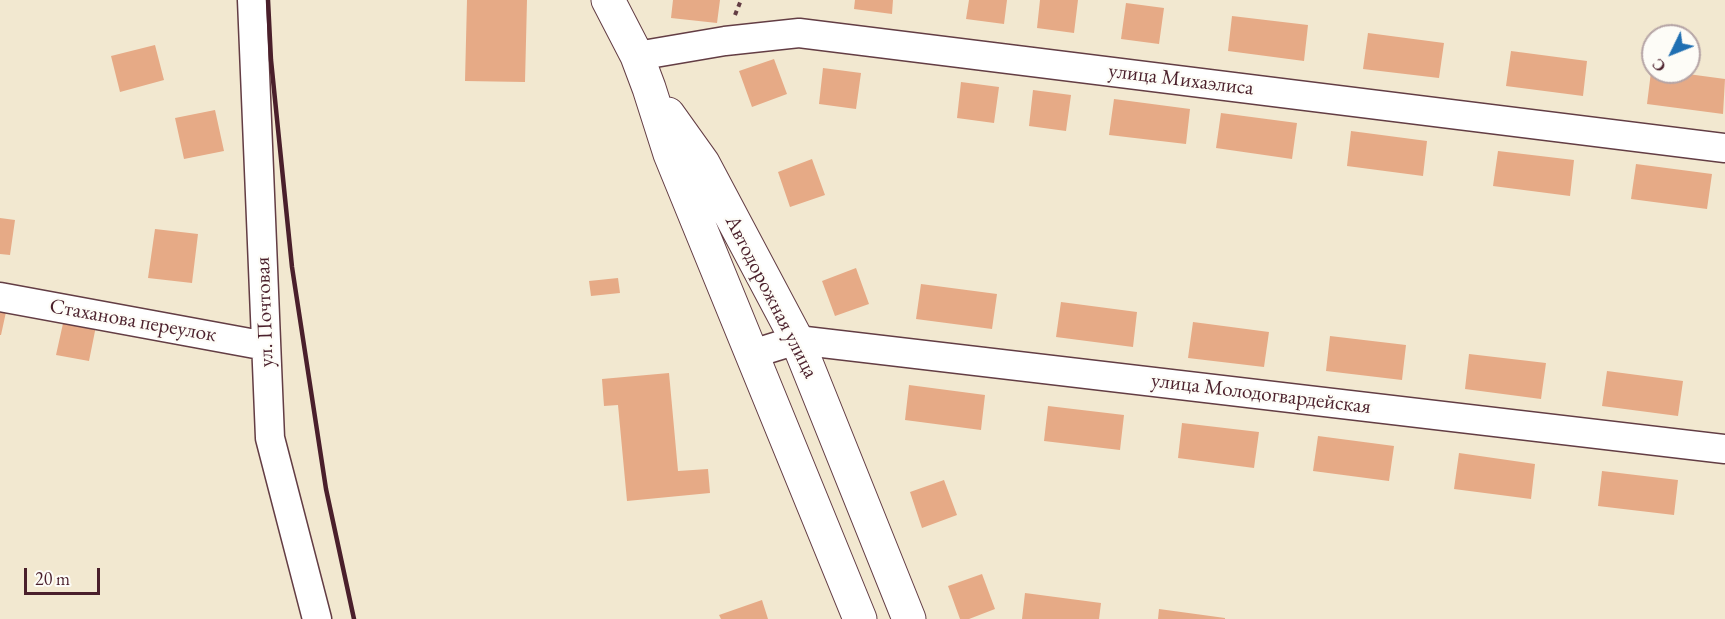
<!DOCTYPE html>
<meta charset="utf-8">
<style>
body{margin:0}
#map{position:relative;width:1725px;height:619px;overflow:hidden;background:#f2e8d0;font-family:"EB Garamond",serif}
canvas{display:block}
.north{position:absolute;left:1641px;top:24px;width:60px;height:60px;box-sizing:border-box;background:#fdfcf7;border:2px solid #b5a4a5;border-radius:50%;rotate:227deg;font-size:16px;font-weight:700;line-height:24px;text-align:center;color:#4a1f2b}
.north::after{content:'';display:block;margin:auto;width:21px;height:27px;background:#1f6fb2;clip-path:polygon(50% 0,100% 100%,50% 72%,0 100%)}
.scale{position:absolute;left:24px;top:568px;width:76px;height:27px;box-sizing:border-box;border:3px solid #4a1f2b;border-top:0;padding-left:8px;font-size:18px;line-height:21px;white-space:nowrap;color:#4a1f2b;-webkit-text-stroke:4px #fdfcf7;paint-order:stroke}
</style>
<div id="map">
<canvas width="1725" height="619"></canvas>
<div class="north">С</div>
<div class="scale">20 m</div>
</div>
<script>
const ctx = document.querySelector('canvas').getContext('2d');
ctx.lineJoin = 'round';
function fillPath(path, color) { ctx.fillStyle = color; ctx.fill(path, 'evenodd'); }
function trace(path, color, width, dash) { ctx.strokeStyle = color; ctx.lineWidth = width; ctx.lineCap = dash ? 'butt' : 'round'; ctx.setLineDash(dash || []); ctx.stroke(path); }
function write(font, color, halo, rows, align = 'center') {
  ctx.font = font + ' "EB Garamond",serif'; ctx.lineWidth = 4.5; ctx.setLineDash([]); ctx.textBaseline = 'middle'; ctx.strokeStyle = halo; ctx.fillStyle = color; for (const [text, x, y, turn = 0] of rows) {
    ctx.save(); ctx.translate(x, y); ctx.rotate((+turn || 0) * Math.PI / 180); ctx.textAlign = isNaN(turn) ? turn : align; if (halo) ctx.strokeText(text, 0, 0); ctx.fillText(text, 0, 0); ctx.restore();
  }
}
fillPath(new Path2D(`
 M467,0h60l-2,82 -60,-1z
 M673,0h47l-3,23 -46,-5z
 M855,0h38l-1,14 -38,-5z
 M969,0h38l-3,24 -38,-5z
 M1040,0h38l-4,33 -37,-5z
 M1126,3l38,5 -5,36 -38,-5z
 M1232,16l76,9 -4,36 -76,-10z
 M1368,33l76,10 -5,35 -76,-9z
 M155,45l9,35 -44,12 -9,-36z
 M1511,51l76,10 -4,35 -77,-10z
 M774,59l13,35 -35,13 -13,-36z
 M823,68l38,5 -5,36 -37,-5z
 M1651,72h22l52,7 -2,35 -76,-10z
 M961,82l38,5 -5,36 -37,-5z
 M1033,90l38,5 -5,36 -37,-5z
 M1114,99l76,10 -4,35 -77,-9z
 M215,110l9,41 -40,8 -9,-41z
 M1221,113l76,10 -5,36 -76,-11z
 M1351,131l76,10 -4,35 -76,-10z
 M1498,151l76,9 -4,36 -77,-10z
 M812,159l13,36 -35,12 -12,-35z
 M1636,164l76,10 -5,35 -76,-10z
 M0,218l15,2 -5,35 -10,-1z
 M155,229l43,5 -6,49 -44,-5z
 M856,268l13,36 -34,12 -13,-35z
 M618,278l2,15 -29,3 -2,-15z
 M921,284l76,10 -5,35 -76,-10z
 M1061,302l76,10 -4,35 -77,-10z
 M0,311l6,1 -5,23h-1z
 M64,319l32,7 -7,35 -33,-6z
 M1193,322l76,10 -5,35 -76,-9z
 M1330,336l76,9 -4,35 -76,-9z
 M1469,354l77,9 -5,36 -76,-10z
 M1607,371l76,10 -5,35 -76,-10z
 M669,373l9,98 30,-2 2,24 -83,8 -9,-96 -14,1 -2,-27z
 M909,385l76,10 -4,35 -76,-10z
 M1048,406l76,9 -4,35 -76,-9z
 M1182,423l77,9 -5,36 -76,-10z
 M1318,436l76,10 -5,35 -76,-10z
 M1459,453l76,11 -4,35 -77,-10z
 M1602,471l76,9 -4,35 -76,-9z
 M944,480l13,35 -35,13 -12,-36z
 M982,574l13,35 -26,10h-9l-12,-33z
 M1025,593l76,10 -2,16h-77z
 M762,600l6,19h-47l-2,-4z
 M1159,609l66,9v1h-67z`), '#e6aa86');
const street = new Path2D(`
 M252,0l18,438 47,181
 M637,56l88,-15 74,-8 926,115
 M0,297l266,49
 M752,354l45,-14 928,109`);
const secondary = new Path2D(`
 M608,0l29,56 12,32 21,66 190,465
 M668,114l35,49 94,177 112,279`);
trace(street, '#633d44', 31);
trace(secondary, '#633d44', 35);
trace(new Path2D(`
 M735,15l6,-15`), '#633d44', 4, [4.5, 4.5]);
trace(street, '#fff', 28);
trace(secondary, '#fff', 33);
trace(new Path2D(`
 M268,0l3,60 21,207 34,222 28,130`), '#4a1f2b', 4.5);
write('21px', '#4a1f2b', '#fdfcf7', [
 ["улица Михаэлиса",1181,80,7],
 ["Автодорожная улица",771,297,63],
 ["ул. Почтовая",265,312,-92],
 ["Стаханова переулок",133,321,10],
 ["улица Молодогвардейская",1261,394,7]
]);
</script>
